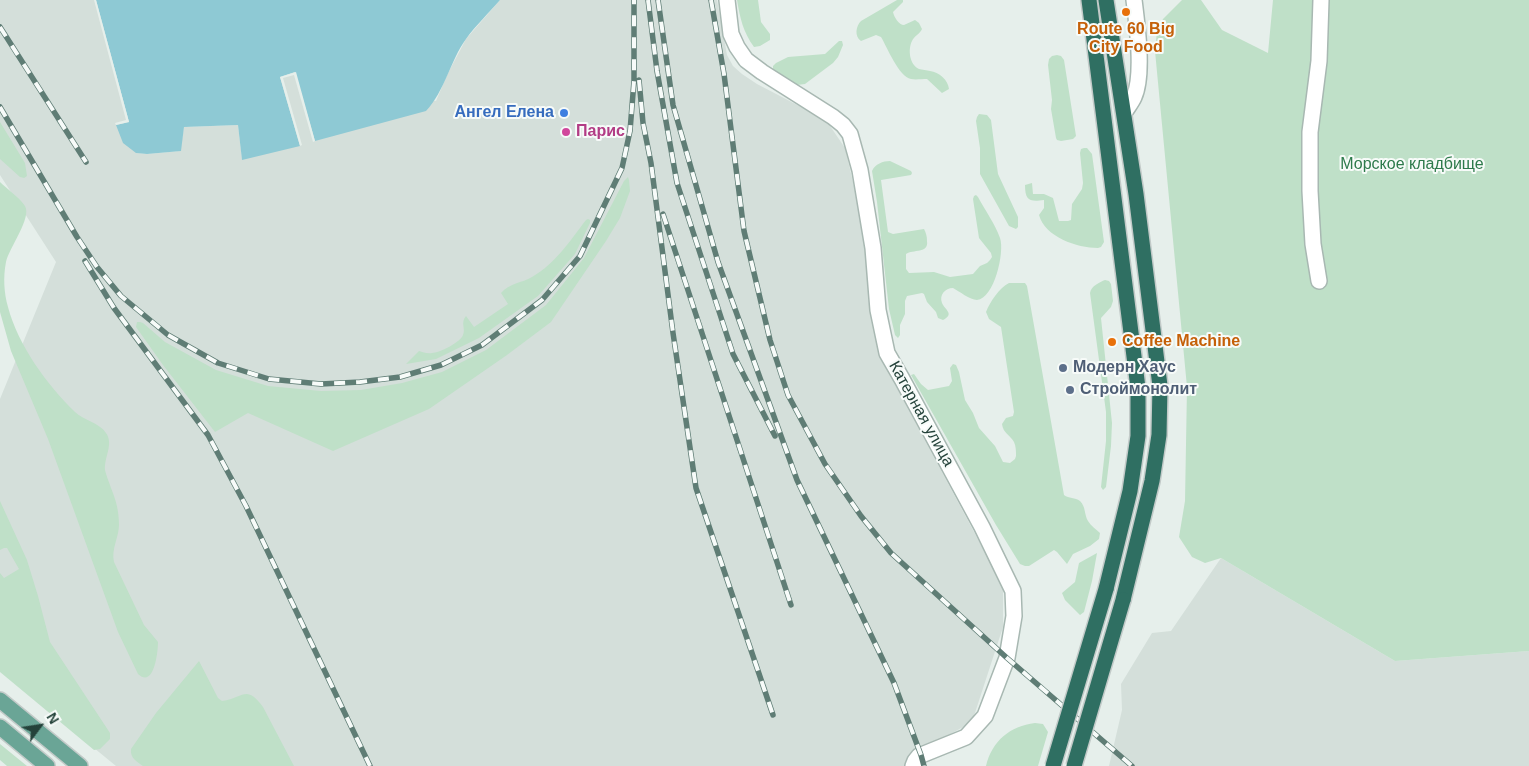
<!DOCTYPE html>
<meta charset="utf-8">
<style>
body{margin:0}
#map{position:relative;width:1529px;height:766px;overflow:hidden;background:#e6efeb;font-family:Helvetica,sans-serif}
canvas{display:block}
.north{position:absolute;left:15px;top:701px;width:50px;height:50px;-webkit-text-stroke:4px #f7fbf9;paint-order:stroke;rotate:59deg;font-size:14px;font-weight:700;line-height:20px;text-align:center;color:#24423a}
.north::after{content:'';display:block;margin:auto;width:18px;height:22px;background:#24423a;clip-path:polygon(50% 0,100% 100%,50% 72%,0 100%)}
</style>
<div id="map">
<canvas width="1529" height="766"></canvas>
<div class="north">N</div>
</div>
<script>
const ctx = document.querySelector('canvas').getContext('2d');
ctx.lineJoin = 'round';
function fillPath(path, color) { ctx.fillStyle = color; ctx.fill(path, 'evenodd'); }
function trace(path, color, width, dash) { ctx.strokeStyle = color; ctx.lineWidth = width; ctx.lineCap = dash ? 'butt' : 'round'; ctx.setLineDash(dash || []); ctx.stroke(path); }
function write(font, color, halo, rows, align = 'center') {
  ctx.font = font + ' Helvetica,sans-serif'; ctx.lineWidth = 4; ctx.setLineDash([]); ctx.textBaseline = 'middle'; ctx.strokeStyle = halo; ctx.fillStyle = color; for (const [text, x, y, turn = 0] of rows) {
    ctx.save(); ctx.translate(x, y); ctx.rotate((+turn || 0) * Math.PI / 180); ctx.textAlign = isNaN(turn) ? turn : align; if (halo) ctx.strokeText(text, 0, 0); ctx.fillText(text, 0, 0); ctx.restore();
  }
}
fillPath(new Path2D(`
 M0,0h96l41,153 10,1 33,-3 4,-24 54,-2 4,34 38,-82 16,-5 140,29 11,-26 19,-36 34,-39h217l10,55 6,11 9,8 15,10 69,36 19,28 25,106 8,94 21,44 104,194v41l-31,95 -27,15 -31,11 3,18h-801l-116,-95v-272l56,-137 -56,-87z
 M1221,558l174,103 134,-10v115h-420l13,-56 -1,-26 31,-51 19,-2z`), '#d4dfda');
fillPath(new Path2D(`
 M737,0h21l3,22 9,12v6l-10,6 -6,1c-11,-15 -14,-29 -17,-47z
 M897,0h6v2l-10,10c1,5 6,13 11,13l11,-5 4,3 3,6c-2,5 -8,7 -10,12 -4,8 -3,23 7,28 3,1 8,1 11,2 9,1 18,9 19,18l-7,4 -15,-14c-5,0 -12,1 -16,0 -12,-2 -24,-32 -30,-42l-5,-2 -15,6c-7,-5 -5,-15 0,-20z
 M1182,0h19l21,30 46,23 5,-53h256v651l-134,10 -174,-103 -16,5 -13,-6 -13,-20 6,-36 2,-114 -32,-336 2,-20 6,-12z
 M839,41h3l1,4 -5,12 -5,6 -28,21 -8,1 -24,-15v-4l3,-3 12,-6 37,-3z
 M1057,55l4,1 3,4 12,76 -3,3 -12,2 -4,-1 -1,-2 -5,-29 1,-9 -4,-35 1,-6 3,-3z
 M979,114l8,1 4,5 7,54 20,43v10l-2,2 -7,-3 -29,-52v-26l-4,-27 1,-4z
 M0,122l25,41 2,13 -3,2 -4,-1 -20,-18z
 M1084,148h3l5,6 12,88 -3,5 -3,1c-21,0 -53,-11 -59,-33l5,-7v-8c-14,2 -19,1 -19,-15l7,-2 1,11h11l9,4 6,23h9l3,-1 1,-16 10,-15 1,-6 -3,-30 1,-4z
 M890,161l21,10 1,2 -1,2 -30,5 7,52 5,2 31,-5c2,4 3,7 3,12 2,13 -14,8 -21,13v15l3,4 25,-1 16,5 23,-3 7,-8 7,-3 3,-3 2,-3 -1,-4 -12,-15 -6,-39 1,-3 2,-1 2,2c7,13 17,27 22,41 5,14 -6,61 -23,62 -7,0 -18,-9 -24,-12 -8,0 -14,7 -11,15 3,7 13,11 1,17l-5,-2 -2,-6 -9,-10 -3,-8 -2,-1 -15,3 -2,5v13l-5,11v10l-2,3 -3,-3 -6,-26 -12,-107 -5,-31c3,-7 11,-10 18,-10z
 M628,177l1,3 1,11 -10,27 -14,23 -55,81 -44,33 -78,54 -96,42 -85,-38 -33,19 -52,-67 -27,-38 1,-5h3l3,1 22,19 51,28 52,16 53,5 40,-1 41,-7 40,-11 44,-22 60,-45 38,-47 40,-77z
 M0,182c7,7 20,16 25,24 7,12 -16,42 -19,56 -3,15 -2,31 2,45 10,38 39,78 67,105 8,8 25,11 31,21 8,11 -2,24 -1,37 1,5 4,12 6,18 5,12 8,23 8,37 0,12 -8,24 -5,37l30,63 14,17c0,10 -4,47 -20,32l-20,-42 -70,-193 -37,-88 -11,-39z
 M588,219l2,1v3l-15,31 -37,42 -59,42 -43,21 -30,5 13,-13c4,1 8,3 13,2 7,0 29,-11 31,-18 3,-7 -3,-12 3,-19l8,11 34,-23 -7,-11c8,-10 21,-10 31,-16 24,-14 37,-35 54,-57z
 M1105,280l4,1 2,3 2,17 -2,6 -10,11 11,105 -1,23 -5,41 -3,3 -2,-3 5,-46v-29l-16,-119c1,-7 10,-11 15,-13z
 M1009,283h16l2,3 37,209c5,4 11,2 16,6 6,6 4,13 8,20 3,5 8,8 12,12l-1,6 -9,7 -17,8 -6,10 -10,-12 -3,-2 -25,16h-4l-5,-2 -24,-39 -85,-150 3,-1 7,10 7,6 21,-4 3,-5 -2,-13 3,-4 3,1 3,7 6,28 8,13 6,15 16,18 8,16 7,1 5,-4 1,-3c0,-4 0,-10 -2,-14 -4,-7 -11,-9 -12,-18l4,-6 7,-2 1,-4 -13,-85 -12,-8 -3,-7c4,-10 13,-24 23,-29z
 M0,501l27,59 11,36 12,46 60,91v6l-10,10 -6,1 -94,-78v-99l4,5 15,-9 -12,-21h-3l-4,2z
 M1097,553l-5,28 -8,31 -4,3 -15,-15 -3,-7 13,-11 4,-19z
 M199,661l19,37 4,3c22,-3 24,-17 41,6l31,59h-151c-7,-5 -13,-8 -12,-17l25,-36z
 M1035,723l8,1 5,8 -10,34h-52c6,-25 24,-40 49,-43z
 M0,744l27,22h-20l-7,-6z`), '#bfe0c8');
fillPath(new Path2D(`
 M96,0h404c-11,13 -24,25 -34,39 -16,22 -21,52 -40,72l-111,30 -20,-69 -15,5 20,69 -58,14 -4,-35 -54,2 -3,24 -34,3 -11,-1 -13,-10 -7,-18 13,-3z`), '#8ec9d4');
fillPath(new Path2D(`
 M94,0h2l33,122 -13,3 -1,-2 11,-3z
 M296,72l19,69 -2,1 -19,-67 -11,3 19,67 -2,1 -20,-69z`), '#e6efeb');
const street = new Path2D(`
 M727,0l4,34 6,13 9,13 16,12 71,45 10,8 7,9 10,36 13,78 5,62 9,43 15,26 80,148 31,64 1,25 -7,42 -22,58 -19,21 -47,19 -4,5 -2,5
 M1124,113c3,-5 8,-11 10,-16 10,-22 3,-73 0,-97
 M1319,281l-6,-37 -3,-53v-59l9,-71 2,-61`);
const primary = new Path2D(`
 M0,700l80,66
 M0,727l47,39`);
const highway = new Path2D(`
 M1089,0l49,388v48l-8,55 -24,98
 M1106,0l30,194 24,192 -1,49 -7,46 -29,119`);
trace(street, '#a8b8b2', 18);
trace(primary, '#c2cac8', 18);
trace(highway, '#c2cac8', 18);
trace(street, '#fff', 15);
trace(primary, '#6aa596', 15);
trace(highway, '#2f6f62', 15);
const rail = new Path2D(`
 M648,0l9,71 20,112 56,171 42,82
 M658,0l15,105 45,157 79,218 97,203 27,72 3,11
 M711,0l13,74 20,157 26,109 18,55 37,69 36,52 30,37 116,105 125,108
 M0,27l86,135
 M639,80l4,43 8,40 22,170 23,155 77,227
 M0,107l77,130 20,30 24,29 47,39 50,28 51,16 52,5 39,-2 40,-5 41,-12 41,-20 60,-45 38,-44 42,-88 8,-37 4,-50v-81
 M663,214l128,391
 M85,261l29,47 94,127 38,71 124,260`);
trace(rail, '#5f7d75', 5.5);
trace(rail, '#f7fbf9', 4, [11]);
const highwayBridge = new Path2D(`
 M1053,766l53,-177
 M1074,766l49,-166`);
trace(highwayBridge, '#c2cac8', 18, []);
trace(highwayBridge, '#2f6f62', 15);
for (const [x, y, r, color] of [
 [1126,12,5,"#e8710a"],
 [564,113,5,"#3f7fe0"],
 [566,132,5,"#d1479c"],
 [1112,342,5,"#e8710a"],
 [1063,368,5,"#5c6f8a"],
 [1070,390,5,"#5c6f8a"]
]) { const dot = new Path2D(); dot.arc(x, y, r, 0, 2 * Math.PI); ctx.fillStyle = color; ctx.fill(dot); trace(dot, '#f7fbf9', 2); }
write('bold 16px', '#c56008', '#f7fbf9', [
 ["Route 60 Big",1126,30],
 ["City Food",1126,48],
 ["Coffee Machine",1122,342,"left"]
]);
write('bold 16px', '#366cbe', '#f7fbf9', [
 ["Ангел Елена",554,113]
], 'right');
write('bold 16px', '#b23c85', '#f7fbf9', [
 ["Парис",576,132]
], 'left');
write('16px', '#2d7a4b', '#f7fbf9', [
 ["Морское кладбище",1412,165]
]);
write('bold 16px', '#4e5e75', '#f7fbf9', [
 ["Модерн Хаус",1073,368],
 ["Строймонолит",1080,390]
], 'left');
write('16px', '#24423a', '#f7fbf9', [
 ["Катерная улица",921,414,61]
]);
</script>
